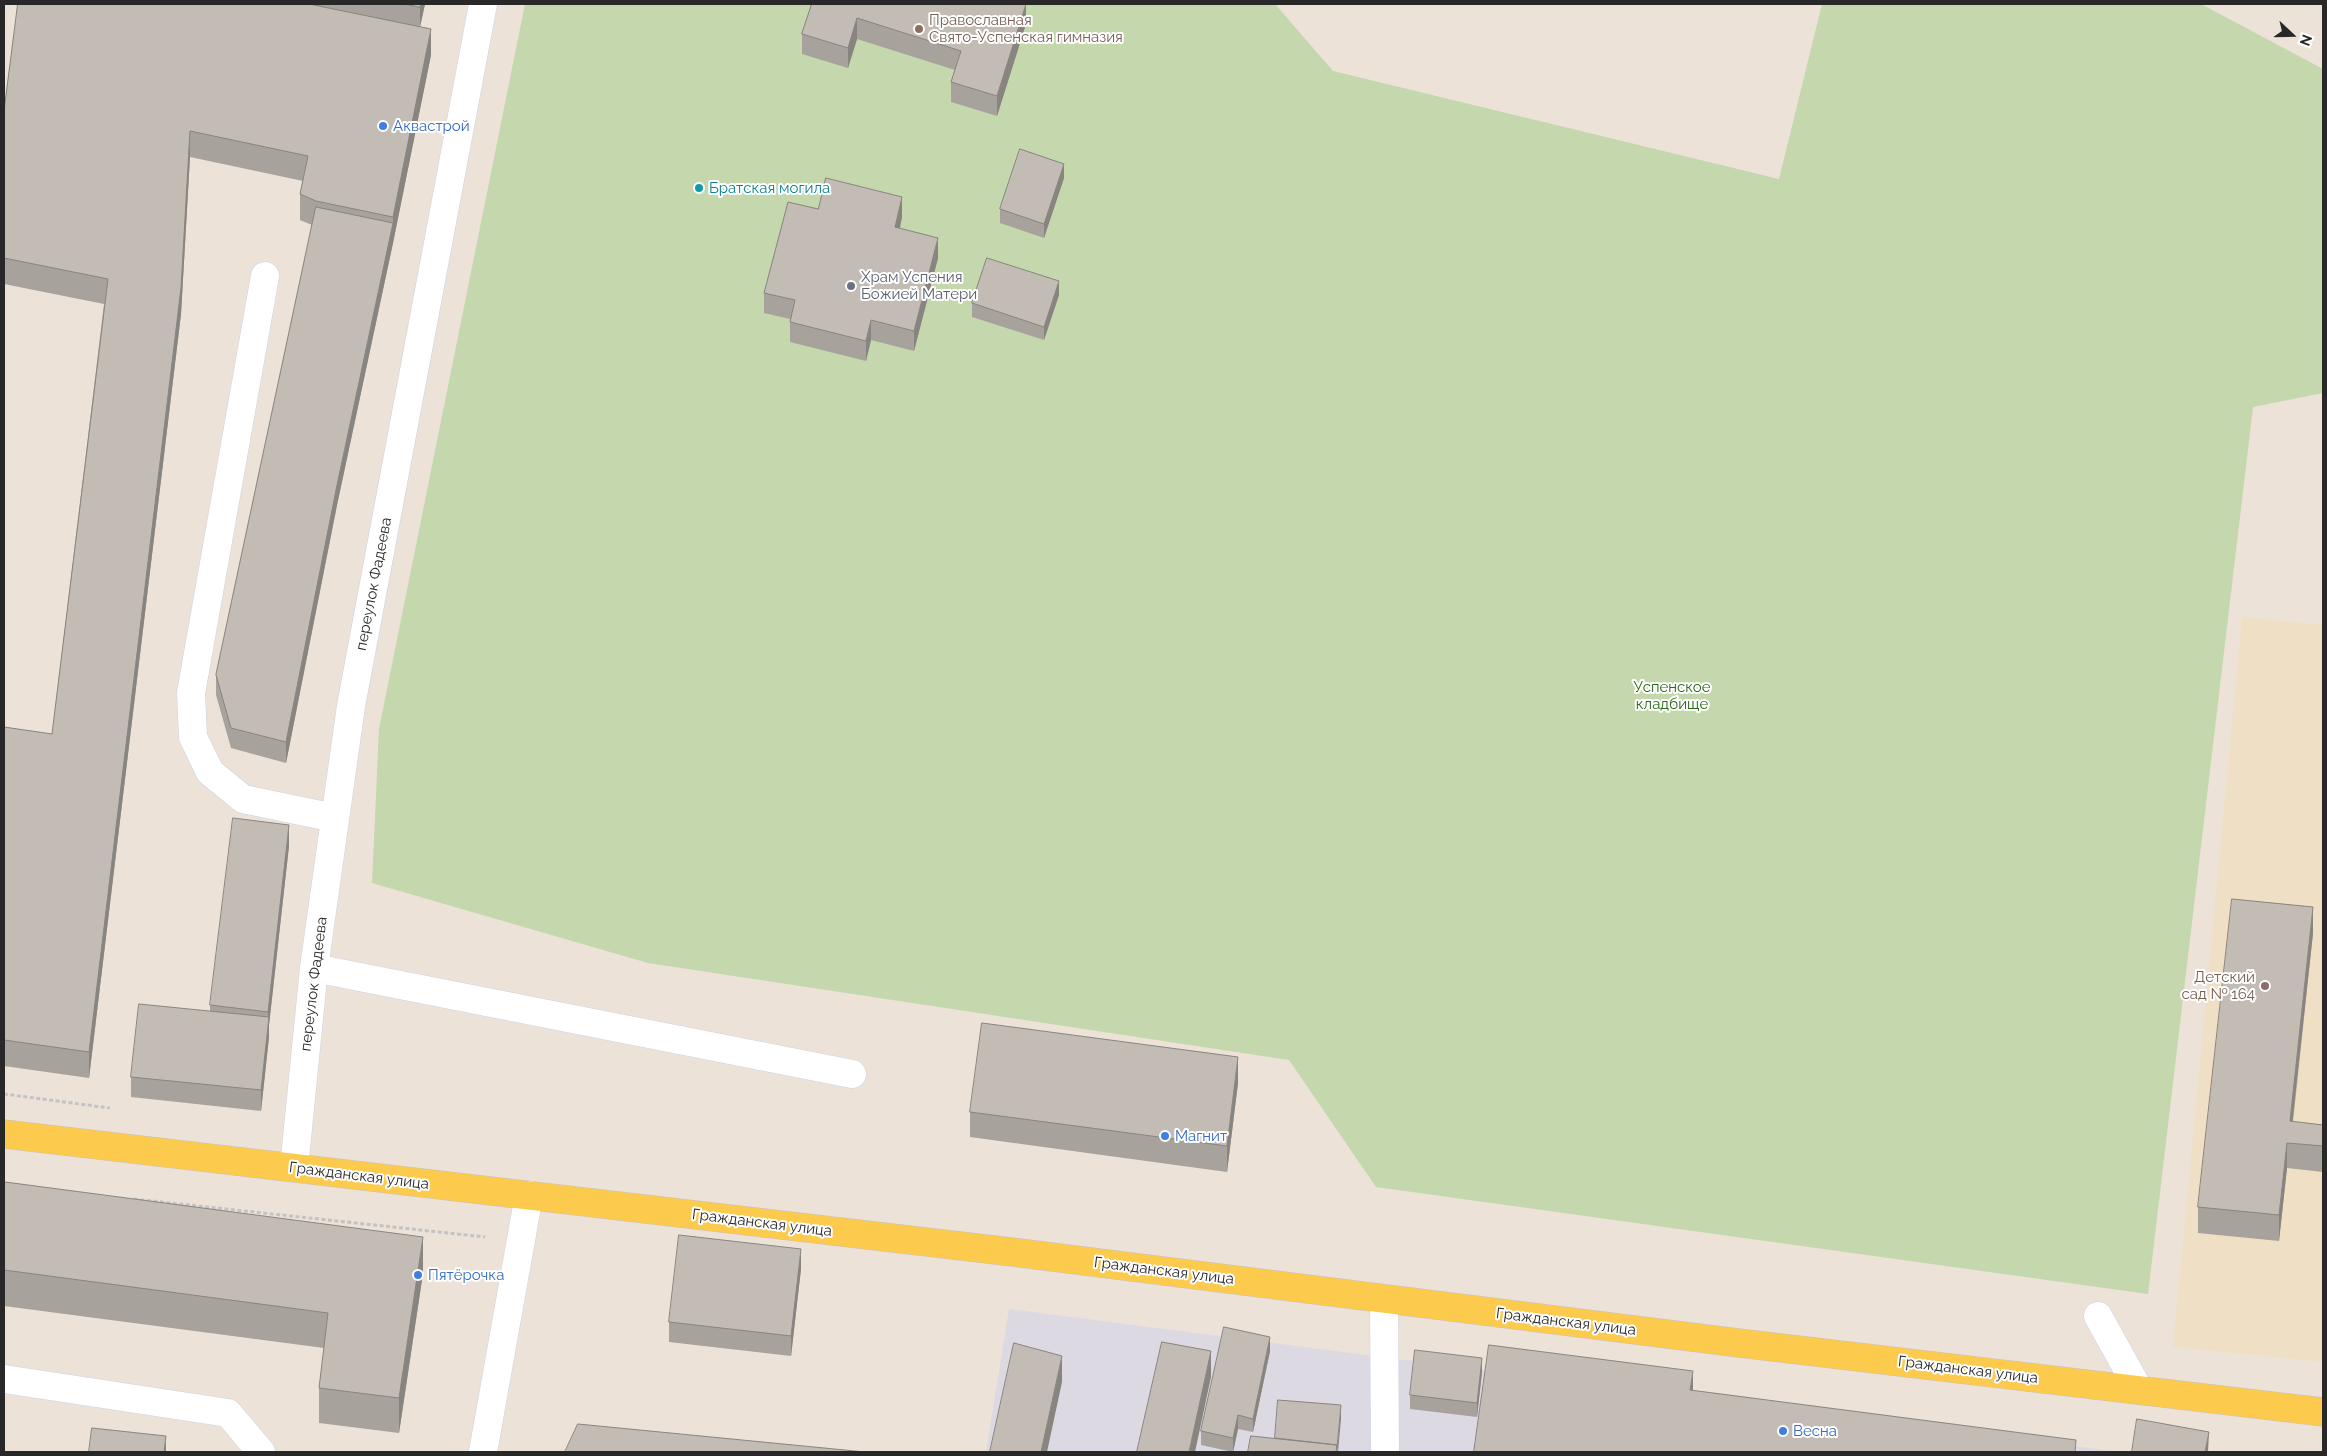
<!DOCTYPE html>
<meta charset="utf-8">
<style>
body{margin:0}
#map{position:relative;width:2327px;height:1456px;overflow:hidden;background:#ece2d8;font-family:Raleway,sans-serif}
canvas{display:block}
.frame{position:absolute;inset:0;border:5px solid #282828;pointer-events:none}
.north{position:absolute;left:2267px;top:10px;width:50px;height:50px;-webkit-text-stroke:4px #fff;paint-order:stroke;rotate:111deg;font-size:14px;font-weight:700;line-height:20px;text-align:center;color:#282828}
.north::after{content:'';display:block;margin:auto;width:18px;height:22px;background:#282828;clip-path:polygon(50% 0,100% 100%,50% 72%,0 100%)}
</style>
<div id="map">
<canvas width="2327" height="1456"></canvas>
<div class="frame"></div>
<div class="north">N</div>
</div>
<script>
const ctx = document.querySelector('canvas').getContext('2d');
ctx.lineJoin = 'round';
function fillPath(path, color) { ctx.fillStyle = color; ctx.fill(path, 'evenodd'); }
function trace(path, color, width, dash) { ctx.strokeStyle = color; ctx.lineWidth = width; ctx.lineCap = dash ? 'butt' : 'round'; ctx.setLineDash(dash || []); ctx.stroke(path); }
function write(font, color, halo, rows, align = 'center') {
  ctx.font = font + ' Raleway,sans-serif'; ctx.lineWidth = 4; ctx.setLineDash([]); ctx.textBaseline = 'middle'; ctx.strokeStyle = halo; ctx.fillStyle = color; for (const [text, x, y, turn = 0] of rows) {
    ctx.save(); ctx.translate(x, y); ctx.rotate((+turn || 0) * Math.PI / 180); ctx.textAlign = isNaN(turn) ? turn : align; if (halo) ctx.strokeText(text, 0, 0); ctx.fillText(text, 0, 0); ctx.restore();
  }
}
fillPath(new Path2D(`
 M1009,1309l1111,143h-1134z`), '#dcd9e3');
fillPath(new Path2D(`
 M2242,617l81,8v737l-150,-15z`), '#efe0c5');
fillPath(new Path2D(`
 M525,4h750l58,67 446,108 43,-175h379l122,65v324l-70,14 -105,887 -772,-107 -87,-127 -641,-97 -276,-80 7,-154z`), '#c4d7ad');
const minor = new Path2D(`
 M265,276l-74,417 2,44 17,35 33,27 92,19
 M314,968l538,106
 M294,1168l20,-200 37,-262 132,-702
 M1384,1299l1,153
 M2098,1316l41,74
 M4,1379l224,34 33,39
 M483,1452l46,-257`);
const major = new Path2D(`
 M4,1134l1008,118 727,91 584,69`);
trace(minor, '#cdd2e3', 29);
trace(major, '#c3c3c3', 29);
trace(new Path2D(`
 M4,1094l106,14
 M134,1199l351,38`), '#c3c3c3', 3, [4, 2.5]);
trace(minor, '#fff', 28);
trace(major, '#fcca4d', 28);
fillPath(new Path2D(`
 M18,4h407l-5,23 11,28 -38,188 -56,262 -51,258 -55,-15 -15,-53v-20l96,-450 -12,-5v-26l3,-13 -113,-24 -9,157 -92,764 -85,-12v-339l48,7 52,-430 -100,-20v-173z
 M812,4l214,20 -29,92 -46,-14v-20l4,-12 -98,-31 -9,29 -46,-14v-20z
 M1064,178l-20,60 -44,-15v-14z
 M818,209l84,8 -2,12 38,29 -24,93 -43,-11 -5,21 -76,-19v-23l-26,-6v-20z
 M1059,295l-15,45 -72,-23v-14z
 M289,846l-20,179v12l-8,74 -130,-14v-20l79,-66v-6z
 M2313,933l-20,189 30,3v47l-36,-4 -8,73 -81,-8v-26z
 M1238,1083l-11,89 -257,-35v-25z
 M4,1173l1,9 418,91 -24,160 -80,-10v-35l5,-40 -320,-42z
 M801,1269l-10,87 -122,-14v-20z
 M1270,1351l-17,81 -15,-3 -5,23 -32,-7v-14z
 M1482,1372l-5,45 -67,-8v-14z`), '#a8a29c');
fillPath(new Path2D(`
 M421,4h4l-5,23v-20z
 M1026,4v20l-29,92v-20z
 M857,18v21l-9,29v-20z
 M431,29v26l-38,188v-26z
 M190,131v26l-9,157 -92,764v-26z
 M1064,164v14l-20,60v-14z
 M902,197v20l-7,30v-20z
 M393,223v20l-56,262 -51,258v-21l51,-257z
 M938,238v20l-24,93v-20z
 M1059,281v14l-15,45v-13z
 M871,320v20l-5,21v-20z
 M289,825v21l-20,179v12l-8,74v-21l7,-65v-13z
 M2313,907v26l-23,210v-22z
 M1238,1057v26l-11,89v-26z
 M2287,1143v25l-8,73v-26z
 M423,1237v36l-24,160v-35z
 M801,1249v20l-10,87v-20z
 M1270,1337v14l-17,81v-13z
 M1211,1351v26l-16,75h-6z
 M1062,1356v26l-15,70h-6z
 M1482,1358v14l-5,45v-14z
 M1693,1371v26l-3,-7z
 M1341,1405v14l-3,33h-1z
 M1238,1415v14l-5,23v-14z
 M2209,1432l-1,20h-3z
 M166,1436v16h-2z`), '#88847f');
const building = new Path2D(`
 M18,4h291l122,25 -38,188 -77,-16 -16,-7 8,-38 -118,-25 -9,157 -92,764 -85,-12v-313l48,7 56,-455 -104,-21v-147z
 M405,4h16l-1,3z
 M812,4h214l-29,92 -46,-14 10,-31 -104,-33 -9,30 -46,-14z
 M1020,149l44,15 -20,60 -44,-15z
 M826,178l76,19 -7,30 43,11 -24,93 -43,-11 -5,21 -76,-19 5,-22 -31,-7 24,-91 30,7z
 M316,207l77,16 -56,262 -51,257 -55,-14 -15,-53z
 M987,258l72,23 -15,46 -72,-24z
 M233,818l56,7 -21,187 -58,-7z
 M2232,899l81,8 -23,214 33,4v21l-36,-3 -8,72 -81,-8z
 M139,1004l130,13 -8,73 -130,-13z
 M982,1023l256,34 -11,89 -257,-34z
 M5,1182l418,55 -24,161 -80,-10 9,-75 -324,-43v-77z
 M679,1235l122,14 -10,87 -122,-14z
 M1224,1327l46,10 -17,82 -15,-4 -5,23 -32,-7z
 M1162,1342l49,9 -22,101h-52z
 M1014,1343l48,13 -21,96h-51z
 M1489,1345l204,26 -3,19 386,50 -1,12h-601z
 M1415,1350l67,8 -5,45 -67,-8z
 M1278,1400l63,5 -4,43v-3l-62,-7z
 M2137,1419l72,13 -4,20h-73z
 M578,1424l287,28h-300z
 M92,1428l74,8 -2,16h-75z
 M1251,1436l86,9 -1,7h-88z`);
fillPath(building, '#c3bcb5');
trace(building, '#88847f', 1);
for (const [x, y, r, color] of [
 [919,29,5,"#8d6e63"],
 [383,126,5,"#3f7fe0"],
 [699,188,5,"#0f9aa8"],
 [851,286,5,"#6b7280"],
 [2265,986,5,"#8d6e63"],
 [1165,1136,5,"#3f7fe0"],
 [418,1275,5,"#3f7fe0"],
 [1783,1431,5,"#3f7fe0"]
]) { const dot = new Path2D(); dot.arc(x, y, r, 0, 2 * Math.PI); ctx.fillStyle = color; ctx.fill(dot); trace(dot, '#fff', 2); }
write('15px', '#785e54', '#fff', [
 ["Православная",929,20],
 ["Свято-Успенская гимназия",929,37],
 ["Детский",2255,977,"right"],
 ["сад № 164",2255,994,"right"]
], 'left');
write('15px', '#366cbe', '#fff', [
 ["Аквастрой",393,126],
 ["Магнит",1175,1136],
 ["Пятёрочка",428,1275],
 ["Весна",1793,1431]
], 'left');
write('15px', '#0d838f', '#fff', [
 ["Братская могила",709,188]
], 'left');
write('15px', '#5b616d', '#fff', [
 ["Храм Успения",861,277],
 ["Божией Матери",861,294]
], 'left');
write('15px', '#282828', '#fff', [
 ["переулок Фадеева",374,584,-79],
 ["переулок Фадеева",314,984,-83],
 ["Гражданская улица",359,1176,7],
 ["Гражданская улица",762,1223,7],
 ["Гражданская улица",1164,1271,7],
 ["Гражданская улица",1566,1322,7],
 ["Гражданская улица",1968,1370,7]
]);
write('15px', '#296913', '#fff', [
 ["Успенское",1672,687],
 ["кладбище",1672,704]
]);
</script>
